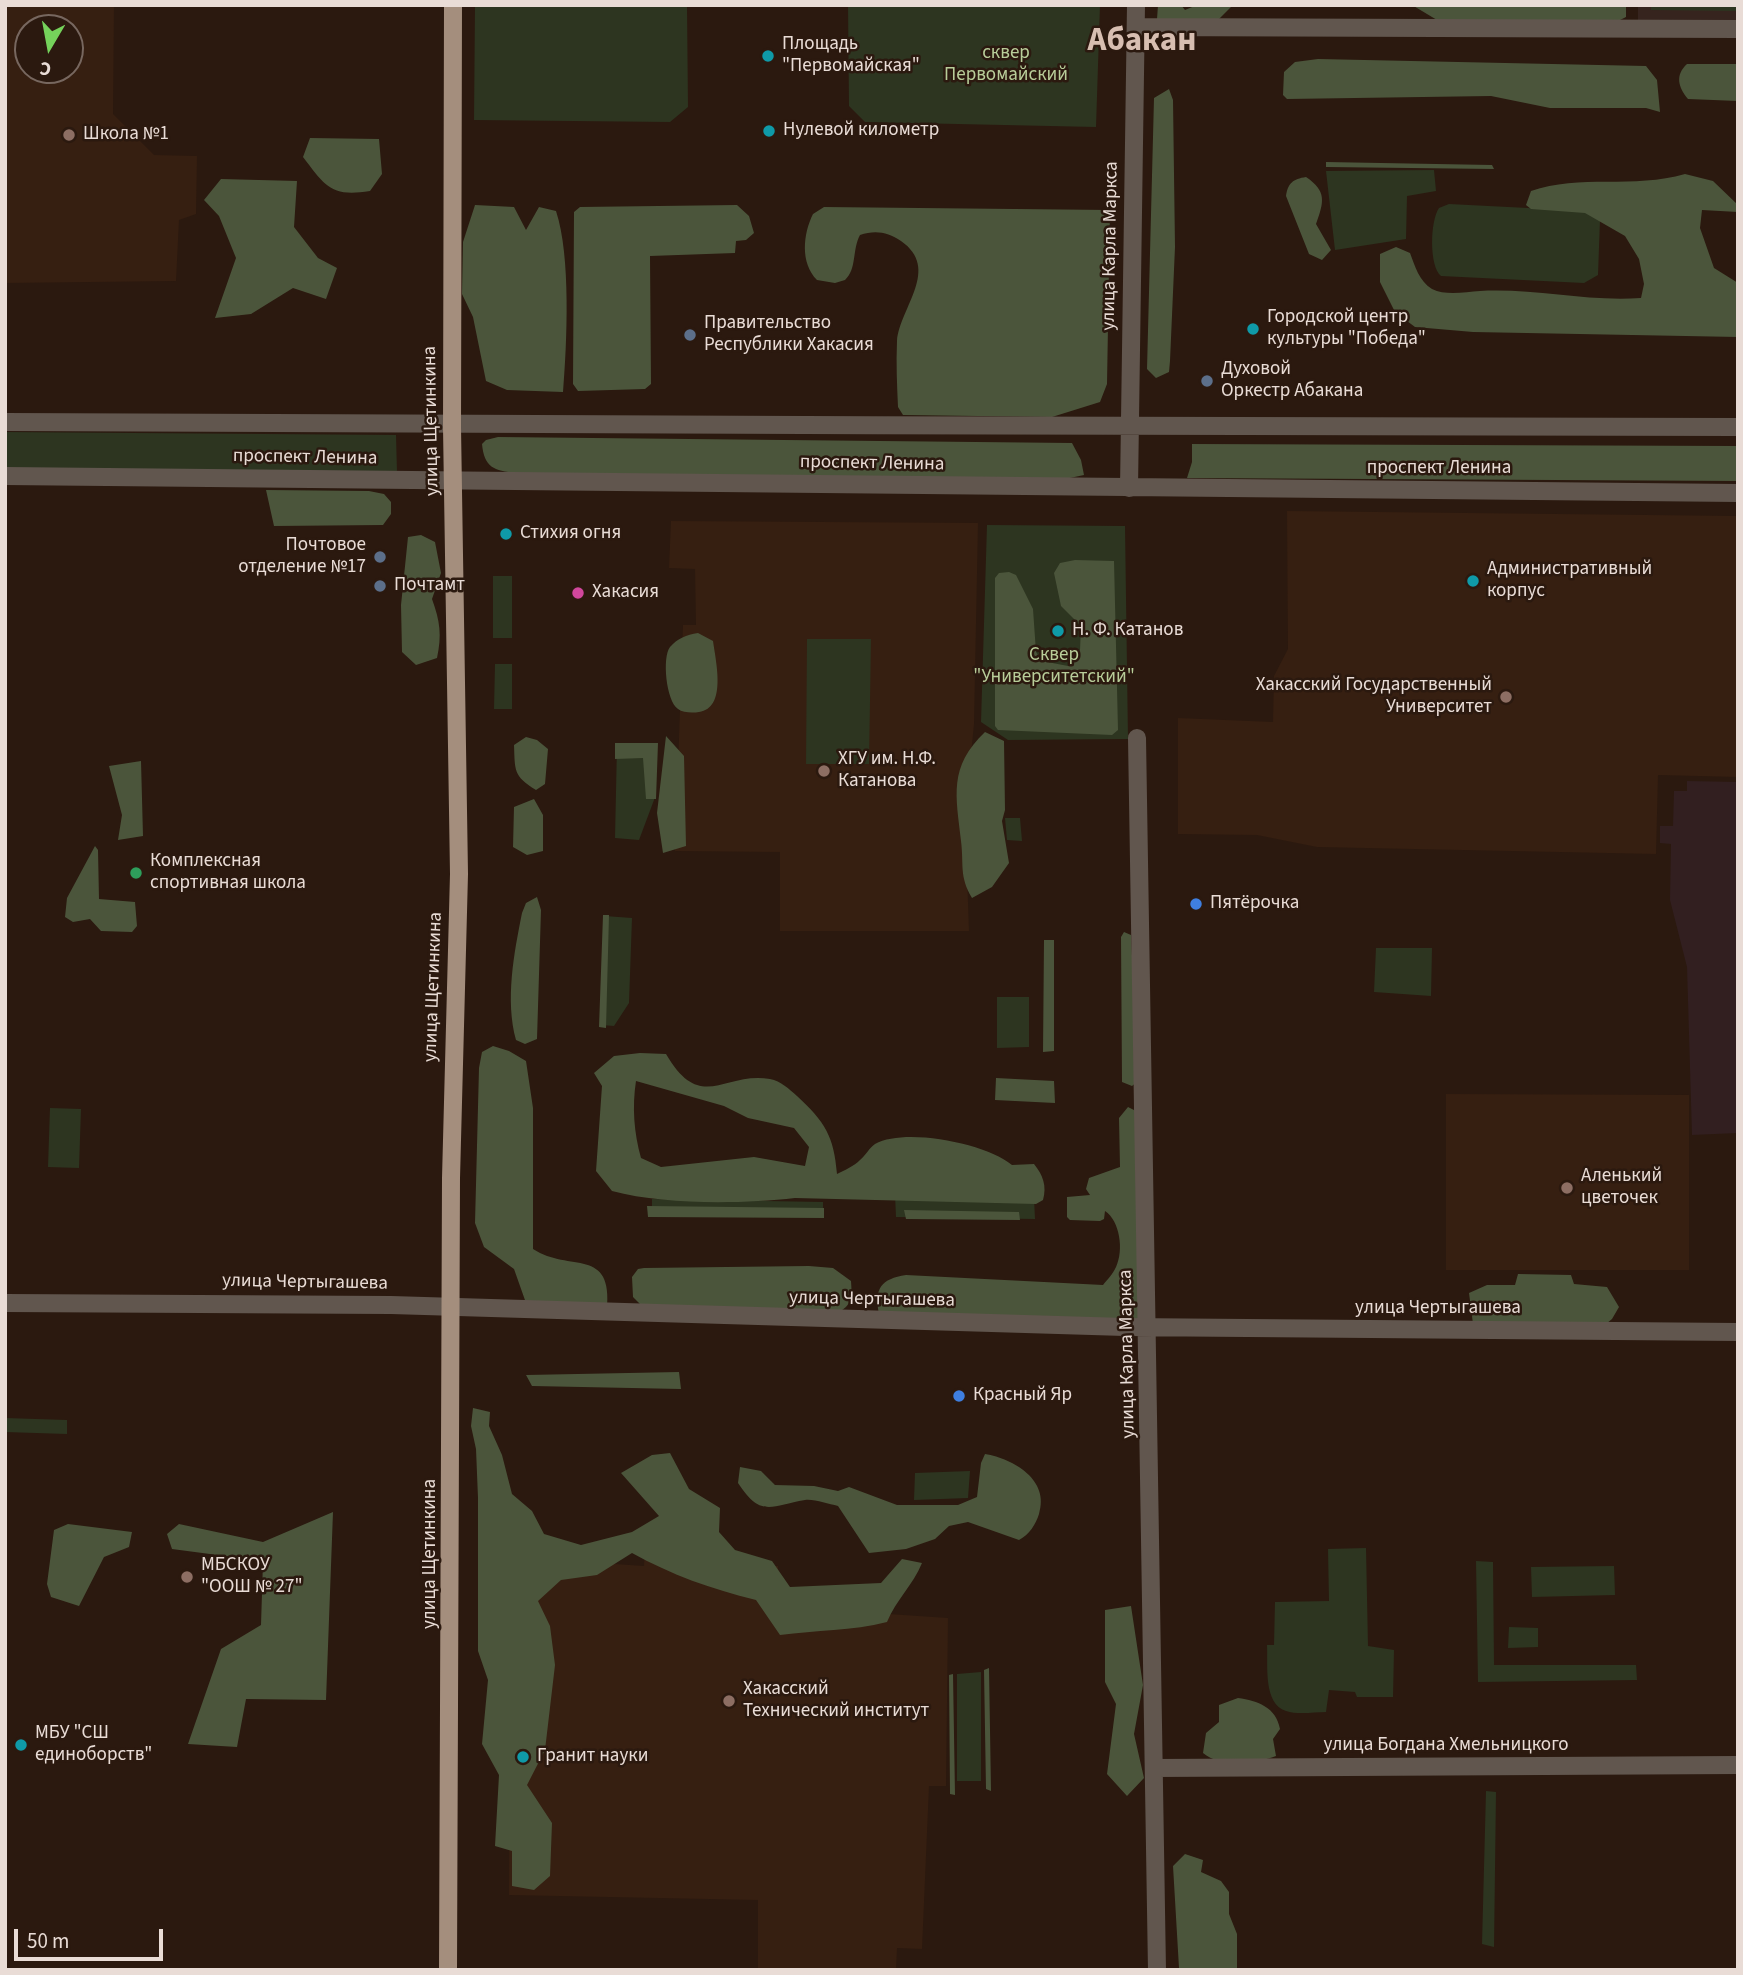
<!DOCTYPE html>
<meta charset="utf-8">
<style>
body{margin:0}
#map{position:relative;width:1743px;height:1975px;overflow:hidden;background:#2b190f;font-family:"Source Sans 3",sans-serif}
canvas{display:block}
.frame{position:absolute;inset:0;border:7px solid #e9dcd6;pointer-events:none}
.north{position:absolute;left:14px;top:14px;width:70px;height:70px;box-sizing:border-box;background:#2b190f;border:2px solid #77675f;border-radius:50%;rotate:190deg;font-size:19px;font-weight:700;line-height:28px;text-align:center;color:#e9dcd6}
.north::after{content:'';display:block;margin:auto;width:24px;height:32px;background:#75d25b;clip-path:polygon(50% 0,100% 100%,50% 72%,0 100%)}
.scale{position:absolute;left:14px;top:1929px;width:149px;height:32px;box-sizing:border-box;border:4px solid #e9dcd6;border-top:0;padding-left:9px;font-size:21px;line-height:24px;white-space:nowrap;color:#e9dcd6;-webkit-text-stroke:5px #2b190f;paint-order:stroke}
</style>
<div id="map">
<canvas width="1743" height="1975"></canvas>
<div class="frame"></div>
<div class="north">С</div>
<div class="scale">50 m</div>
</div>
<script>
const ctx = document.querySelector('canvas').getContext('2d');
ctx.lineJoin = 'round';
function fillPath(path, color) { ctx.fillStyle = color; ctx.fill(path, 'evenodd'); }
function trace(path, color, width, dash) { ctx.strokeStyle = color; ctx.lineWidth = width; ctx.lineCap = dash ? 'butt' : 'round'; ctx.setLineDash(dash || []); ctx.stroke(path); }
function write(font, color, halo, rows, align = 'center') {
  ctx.font = font + ' "Source Sans 3",sans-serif'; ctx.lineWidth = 5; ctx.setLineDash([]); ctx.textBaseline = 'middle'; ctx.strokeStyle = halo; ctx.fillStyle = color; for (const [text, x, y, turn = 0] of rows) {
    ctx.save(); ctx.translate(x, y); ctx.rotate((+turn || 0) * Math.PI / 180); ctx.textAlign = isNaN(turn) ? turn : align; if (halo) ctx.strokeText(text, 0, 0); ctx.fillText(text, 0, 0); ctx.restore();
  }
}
fillPath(new Path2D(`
 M1638,5h100v18l-100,-1z`), '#36241e');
fillPath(new Path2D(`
 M1687,781l51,1v351l-46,2 -5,-168 -17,-67 1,-56 -11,-1v-17h13l1,-35h13z`), '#321f20');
fillPath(new Path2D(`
 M5,5h109l-1,109 41,41 43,1 -1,58 -17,6 -3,61 -171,2zM28,28h42v42h-42z
 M1287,511l451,5v261l-80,-2 -2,79 -339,-7 -60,-12 -79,-1v-116l95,4 1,-46 14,-27z
 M671,521l307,2 -4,201 -9,93 4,114h-189v-79l-105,-1 8,-226h13l-1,-56 -26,-1z
 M1446,1094l243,1v175h-243z
 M646,1528l71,36 61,2 1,27 6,14 163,11 -2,168h-17l-7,163 -25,-1 -1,22h-138v-70l-249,-5 2,-338 133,9z`), '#361f11');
fillPath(new Path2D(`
 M475,5h212l1,102 -18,15 -196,-2z
 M848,5h252l-4,122 -231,-5 -16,-16z
 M1651,5h87v6l-87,-1z
 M1434,170l2,21 -29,5 -1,43 -71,11 -9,-79z
 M1449,204l138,7 13,9 -2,55 -14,8 -143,-7c-12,-10 -11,-55 -2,-68z
 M5,432l391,3 1,37 -392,-1z
 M987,525l138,1 3,213 -120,1 -27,-18z
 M493,576h19v62h-19z
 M807,639h64l-2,125h-63z
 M495,664h17v45h-18z
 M656,744l-2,56 -15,40 -24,-2 2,-93z
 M1005,818h15l2,23 -15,-1z
 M605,916l27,2 -3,85 -15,23 -13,-1z
 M1376,948h56l-1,48 -57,-4z
 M997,997h32v50l-32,1z
 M50,1108l31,1 -2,59 -31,-1z
 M895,1195l139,3 1,21 -139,-2z
 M652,1199l171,3v14l-171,-2z
 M5,1418l62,2v14l-62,-2z
 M970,1471l-2,27 -54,2 1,-27z
 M1366,1548l2,98 26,4 -1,47h-36l-2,-5 -26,-2 -3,22c-12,0 -28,3 -40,-1 -23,-7 -18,-46 -19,-66h7l1,-43 54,-1 -1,-52z
 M1476,1561l17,1 1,103h142l1,15 -159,2z
 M1614,1566l1,29 -83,2 -1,-30z
 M1509,1627l29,1v19l-30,1z
 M981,1672v109h-24v-107z
 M1486,1791l10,1 -2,155 -12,-3z`), '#2d3520');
fillPath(new Path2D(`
 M1158,5h23l4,5 12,-5 35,1 -17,17 -58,-4z
 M1412,5h214v12l-12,6 -167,3z
 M1318,59l328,7 11,14 3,32 -14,-4h-96l-59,-12 -204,3 -4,-4 1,-23 11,-10z
 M1687,64h51v37l-50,-2c-10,-12 -13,-24 -1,-35z
 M1169,89l4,11 2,147 -5,114 -1,11 -13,6 -9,-9 7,-271z
 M310,138l69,1 3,35 -12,17c-39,6 -44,-4 -67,-34z
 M1326,162l166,3 2,4 -168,-2z
 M1685,174l28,7 25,24v7l-36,-2 -2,18 14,40 24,15v54l-265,-5 -58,-5 -20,-15 -15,-30v-28l16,-7 14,6c5,13 9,28 22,36 14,7 33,3 48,2 54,-3 107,11 161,7l3,-14 -5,-25 -14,-23 -40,-23 -54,-4 -5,-4 5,-14c48,-17 103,-2 154,-17z
 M1306,177c21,14 18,25 10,47l15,26 -9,10 -13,-6 -23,-58c2,-13 7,-17 20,-19z
 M221,179l76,2 -3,46 24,31 19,10 -11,31 -33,-11 -42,26 -36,4 21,-60 -17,-42 -15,-16z
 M475,205l39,2 12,23 13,-23 17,4c15,45 11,132 7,181l-56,-2 -21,-9 -13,-64 -11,-23 1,-52z
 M737,205l12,11 5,17 -8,7 -10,1 -1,12 -85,3 1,128 -6,5 -67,2 -5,-7 1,-172 6,-5z
 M824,207l286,3 -3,174 -7,18 -48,15 -149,-2 -5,-8c-1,-21 -2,-44 -1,-66 3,-34 44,-72 4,-100 -13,-9 -26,-11 -41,-6 -8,15 -3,34 -15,45l-10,3 -18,-3c-17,-17 -14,-46 -4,-66z
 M498,437l574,6 9,17 3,15 -19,4 -549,-6c-22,-2 -32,-6 -34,-29l4,-4z
 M1192,444l546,2v35l-551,-3 5,-16z
 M266,490l103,1 15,3 7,8v12l-8,11 -109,1z
 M421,535l14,7 6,31 -9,26c8,22 10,36 5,59l-21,7 -14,-13 -1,-47 7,-68z
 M1075,560l39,1 4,169 -6,5 -114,-5 -3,-4v-148l4,-5 10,-1 7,3 17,34 3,43 6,9 26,5 12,-16 1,-24 -20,-20 -7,-33 6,-10z
 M698,633l15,8c3,21 14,67 -14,71 -6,1 -16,1 -21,-3 -12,-8 -16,-52 -8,-62 8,-9 16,-12 28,-14z
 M985,732l19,9 1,69 -3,11 7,42 -17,24 -20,11c-13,-22 -8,-33 -11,-57 -5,-45 -13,-74 24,-109z
 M666,736l18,20 2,90 -23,7 -6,-40z
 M526,737l11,3 11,9 -3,35 -9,6c-23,-14 -21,-20 -22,-45z
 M615,743h43l-2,56h-10l-3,-41 -28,1z
 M141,761l2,75 -25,4 4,-25 -13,-49z
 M534,799l9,16v36l-16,4 -14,-8 1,-40z
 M95,846l3,4 1,49 36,3 2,24 -5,6 -31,-1 -11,-12 -17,3 -8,-5 2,-19z
 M537,897l4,13 -4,129 -12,5 -9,-4c-11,-40 -2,-87 6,-127l4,-10z
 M603,915h6l-3,113 -7,-1z
 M1124,932l7,3 7,146 -6,5 -10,-4 -1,-145z
 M1044,940h10v111l-11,1z
 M493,1046l16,5 17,10 7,47v141c37,24 80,-3 74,61l-81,-7 -12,-34 -30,-22 -9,-24 4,-155 3,-16z
 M640,1053l26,1c35,60 58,17 104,25 11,2 19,10 27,17 28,26 37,40 40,78 8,-4 17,-8 23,-14 5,-4 10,-13 15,-16 31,-17 112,0 137,21l22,-1c9,11 13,22 9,36l-7,4 -241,-6c-54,6 -131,7 -183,-7l-16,-20 6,-85 -8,-13 20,-17zM636,1081l88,25 24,12 46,10 15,19 -4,19 -51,-9 -93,10 -20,-9c-7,-25 -9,-51 -5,-77z
 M996,1078l58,3 1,22 -60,-3z
 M1128,1107l10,5 1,206 -8,6 -252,-10c-5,-26 2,-35 27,-39l197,10c4,-5 10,-11 13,-18 8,-17 4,-46 -11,-56l-1,8 -4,2 -30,-1 -3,-3v-20l23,-2 -4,-6 3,-11 31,-11 -1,-49z
 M647,1206l177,2v10l-176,-1z
 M904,1210l115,2 1,8 -114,-1z
 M809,1266l24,2 18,13c1,15 2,23 -12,31l-194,-3 -12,-12 -1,-20 6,-8 6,-1z
 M1518,1274l53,1 3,9 33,3 12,20 -7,12 -17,14 -122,-9 -4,-31 18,-8h28z
 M679,1372l2,17 -149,-3 -6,-11z
 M473,1408l17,4 -1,14 13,29 10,39 20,17 12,23 37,11 51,-13 27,-16 -38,-43 31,-18 18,-2 19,36 31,19 -1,24 16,18 37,11 18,26 91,-4 21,-24 20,4c-9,22 -26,37 -35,59 -35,9 -71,8 -107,13l-24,-35c-45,-11 -84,-25 -124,-47l-35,22 -36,5 -23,21 12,25 5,39 -10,85 -18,35 25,38 -2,53 -16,14 -22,-4v-35l-17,-5 4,-71 -17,-31 6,-64 -10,-29v-153l-2,-49 -5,-23z
 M985,1454c29,5 65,26 54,60 -3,10 -10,21 -20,26l-51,-18 -19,4 -14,13 -29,10 -37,4 -31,-47c-10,-2 -23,-7 -33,-6 -35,6 -44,18 -67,-17l2,-16 21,4 14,14 39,1 24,5 11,-4 48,18h61l19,-8 4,-34z
 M333,1512l-7,188 -80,-1 -9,48 -49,-3 33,-95 40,-24 2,-64 -91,-12 -5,-15 12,-10 84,18z
 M68,1524l64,8 -3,15 -25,10 -25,49 -28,-9 -4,-13 7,-54z
 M1131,1606l12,79 -9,49 10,44 -17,18 -20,-22 9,-70 -11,-22v-72z
 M989,1668l2,123 -5,-2 -2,-119z
 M953,1674l2,121 -5,-1 -1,-119z
 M1238,1698c20,3 38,9 42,31l-7,10 3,17c-21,8 -55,12 -73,-3l3,-20 13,-11v-17z
 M1185,1854l18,6 -2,12 20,9 8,11v22l8,20v36l-58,-2 -6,-102z`), '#4b553b');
trace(new Path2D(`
 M1136,27l602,2
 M5,422c578,6 1155,1 1733,5
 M5,476l1733,17
 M1129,488l7,-483
 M1137,738l20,1232
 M5,1303l386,2 734,22 613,5
 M1154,1768l584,-3`), '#61564e', 18);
trace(new Path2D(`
 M448,1970l3,-792 8,-304 -7,-447 1,-422`), '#a48e7d', 18);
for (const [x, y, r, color] of [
 [768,56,7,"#0f9aa8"],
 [769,131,7,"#0f9aa8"],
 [69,135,7,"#8d6e63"],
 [1253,329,7,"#0f9aa8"],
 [690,335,7,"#5c6f8a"],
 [1207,381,7,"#5c6f8a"],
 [506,534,7,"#0f9aa8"],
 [380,557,7,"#5c6f8a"],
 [1473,581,7,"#0f9aa8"],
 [380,586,7,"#5c6f8a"],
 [578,593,7,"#d1479c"],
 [1058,631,7,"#0f9aa8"],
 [1506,697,7,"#8d6e63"],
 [824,771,7,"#8d6e63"],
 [136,873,7,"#2e9e5b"],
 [1196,904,7,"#3f7fe0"],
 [1567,1188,7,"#8d6e63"],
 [959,1396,7,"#3f7fe0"],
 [187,1577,7,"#8d6e63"],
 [729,1701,7,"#8d6e63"],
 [21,1745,7,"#0f9aa8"],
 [523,1757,7,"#0f9aa8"]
]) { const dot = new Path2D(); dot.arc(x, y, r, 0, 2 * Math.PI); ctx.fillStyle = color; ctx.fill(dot); trace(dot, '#2b190f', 2.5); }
write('19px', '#e9dcd6', '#2b190f', [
 ["Площадь",782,45],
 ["\"Первомайская\"",782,67],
 ["Нулевой километр",783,131],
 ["Школа №1",83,135],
 ["Городской центр",1267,318],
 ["культуры \"Победа\"",1267,340],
 ["Правительство",704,324],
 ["Республики Хакасия",704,346],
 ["Духовой",1221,370],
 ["Оркестр Абакана",1221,392],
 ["Стихия огня",520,534],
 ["Почтовое",366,546,"right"],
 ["отделение №17",366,568,"right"],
 ["Административный",1487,570],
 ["корпус",1487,592],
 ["Почтамт",394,586],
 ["Хакасия",592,593],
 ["Н. Ф. Катанов",1072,631],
 ["Хакасский Государственный",1492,686,"right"],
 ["Университет",1492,708,"right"],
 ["ХГУ им. Н.Ф.",838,760],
 ["Катанова",838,782],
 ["Комплексная",150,862],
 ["спортивная школа",150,884],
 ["Пятёрочка",1210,904],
 ["Аленький",1581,1177],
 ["цветочек",1581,1199],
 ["Красный Яр",973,1396],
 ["МБСКОУ",201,1566],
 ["\"ООШ № 27\"",201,1588],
 ["Хакасский",743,1690],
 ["Технический институт",743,1712],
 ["МБУ \"СШ",35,1734],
 ["единоборств\"",35,1756],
 ["Гранит науки",537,1757]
], 'left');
write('19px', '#b8cd99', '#2b190f', [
 ["сквер",1006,54],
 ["Первомайский",1006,76],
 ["Сквер",1054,656],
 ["\"Университетский\"",1054,678]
]);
write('19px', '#e9dcd6', '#2b190f', [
 ["улица Карла Маркса",1111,246,-89],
 ["улица Щетинкина",432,421,-91],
 ["проспект Ленина",305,458,1],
 ["проспект Ленина",872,464,1],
 ["проспект Ленина",1439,469],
 ["улица Щетинкина",434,987,-88],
 ["улица Чертыгашева",305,1283,1],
 ["улица Чертыгашева",872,1300,1],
 ["улица Чертыгашева",1438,1309],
 ["улица Карла Маркса",1128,1354,-91],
 ["улица Щетинкина",431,1554,-90],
 ["улица Богдана Хмельницкого",1446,1746]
]);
write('bold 33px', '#d7beb1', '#2b190f', [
 ["Абакан",1142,43]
]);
</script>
